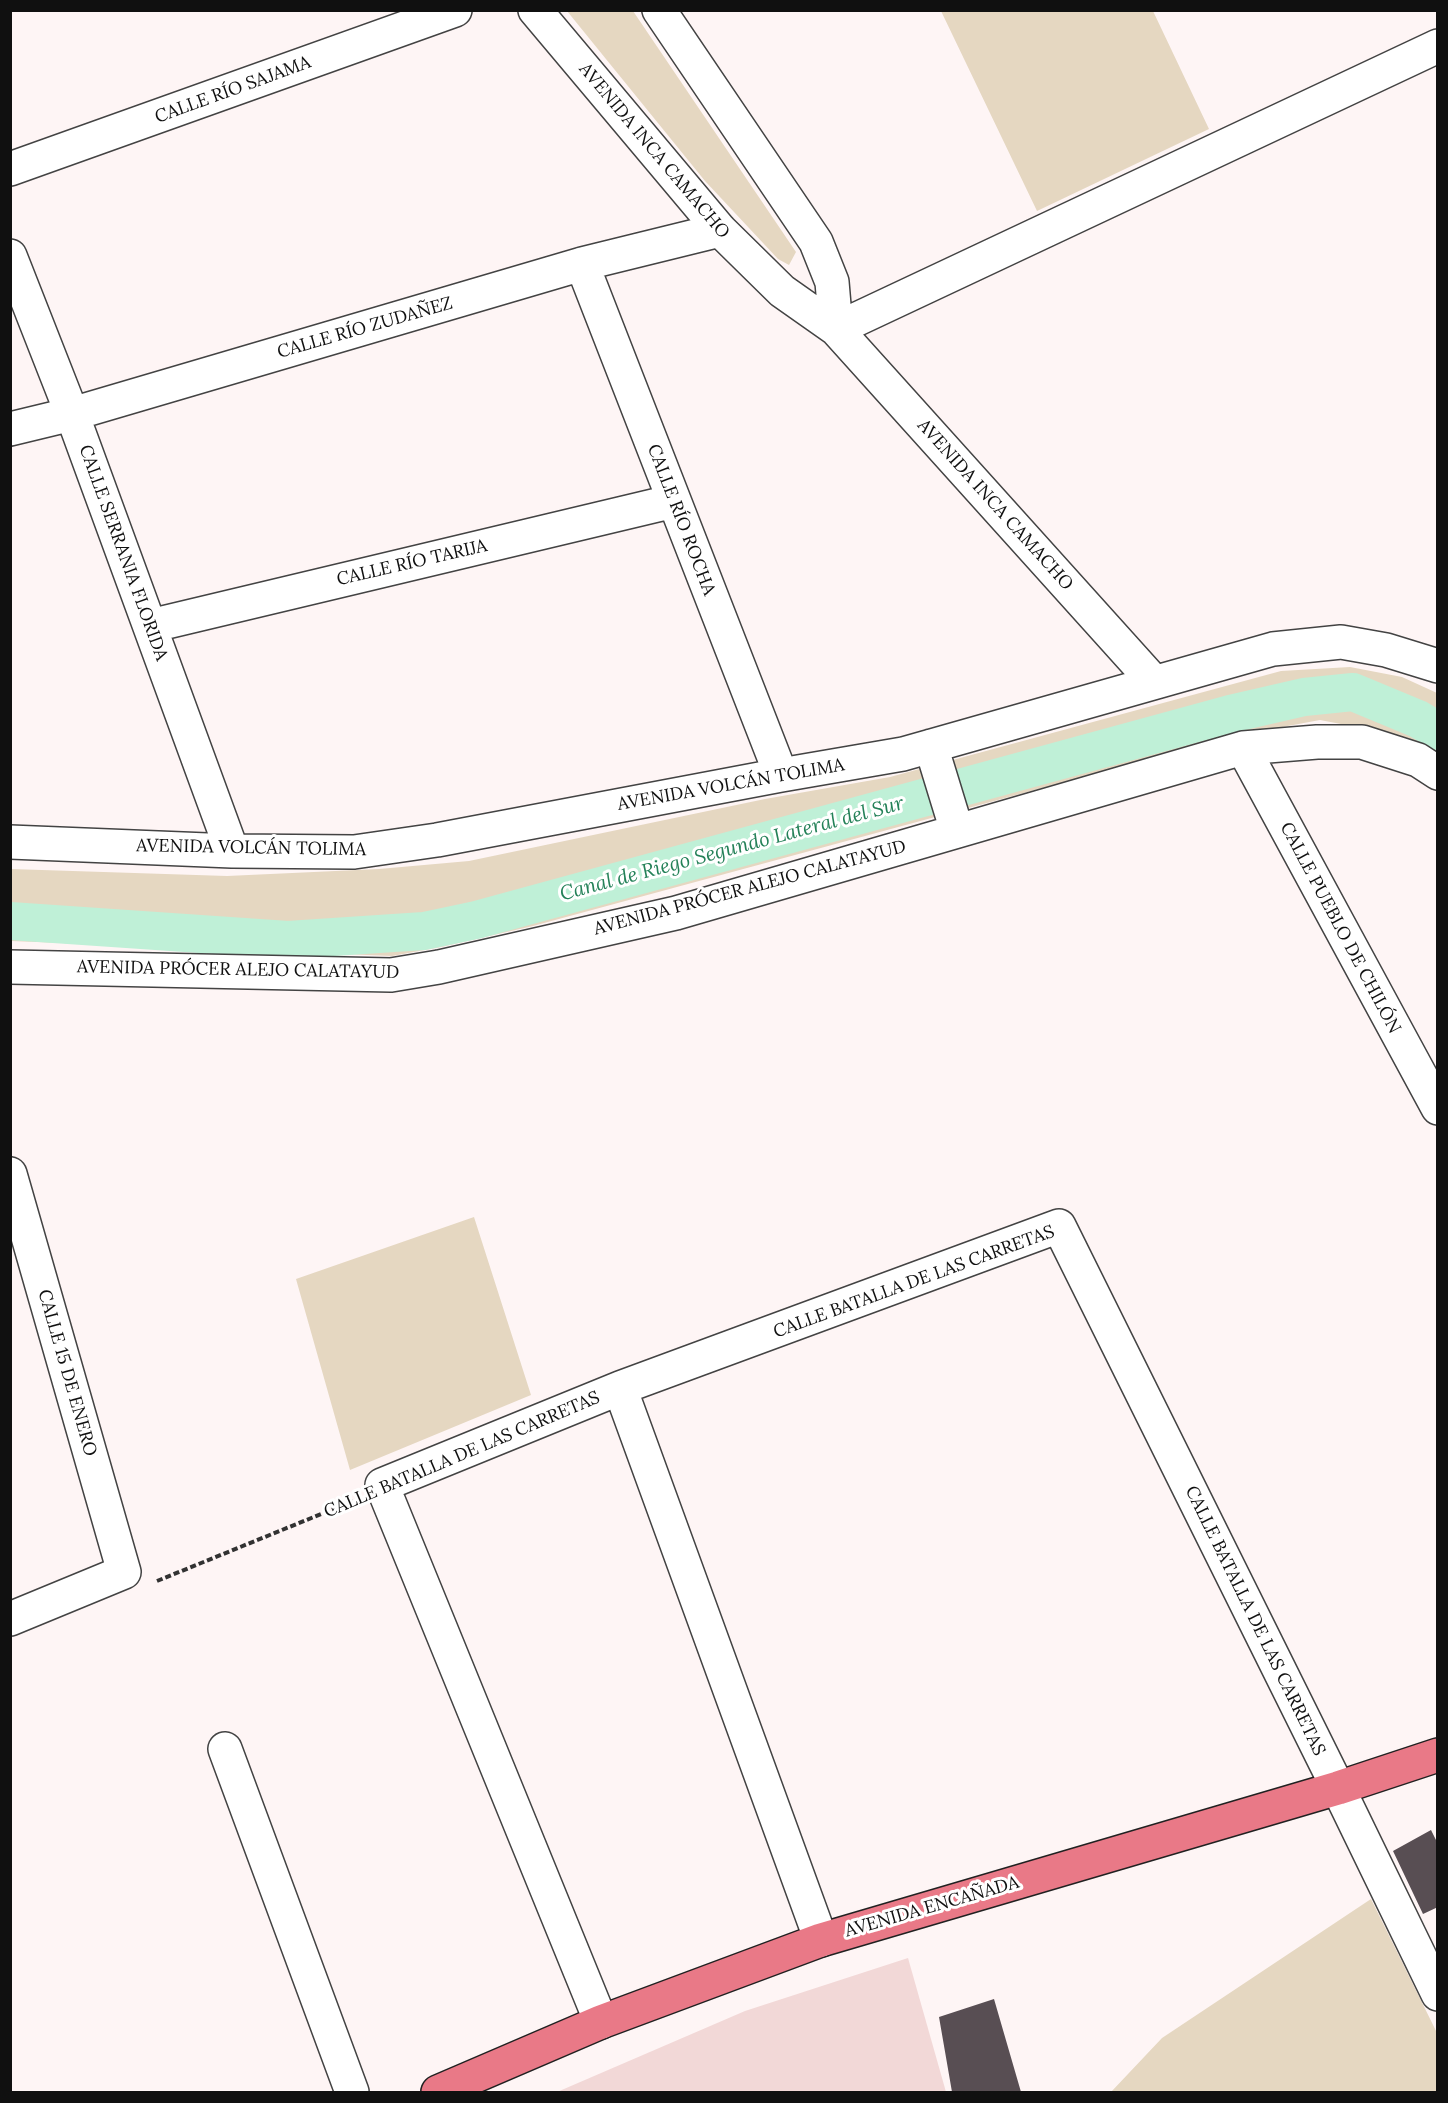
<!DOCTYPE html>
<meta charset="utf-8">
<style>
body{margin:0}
#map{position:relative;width:1448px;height:2103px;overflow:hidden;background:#fef5f5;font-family:Lora,serif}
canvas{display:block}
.frame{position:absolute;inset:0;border:12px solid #101010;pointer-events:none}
</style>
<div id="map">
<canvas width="1448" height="2103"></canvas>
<div class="frame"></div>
</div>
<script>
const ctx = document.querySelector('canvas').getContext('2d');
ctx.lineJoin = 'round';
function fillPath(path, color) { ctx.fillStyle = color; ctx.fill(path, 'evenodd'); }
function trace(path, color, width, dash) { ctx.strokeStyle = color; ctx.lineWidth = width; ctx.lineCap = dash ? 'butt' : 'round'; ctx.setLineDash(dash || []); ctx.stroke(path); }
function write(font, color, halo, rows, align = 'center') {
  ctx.font = font + ' Lora,serif'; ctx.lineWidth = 6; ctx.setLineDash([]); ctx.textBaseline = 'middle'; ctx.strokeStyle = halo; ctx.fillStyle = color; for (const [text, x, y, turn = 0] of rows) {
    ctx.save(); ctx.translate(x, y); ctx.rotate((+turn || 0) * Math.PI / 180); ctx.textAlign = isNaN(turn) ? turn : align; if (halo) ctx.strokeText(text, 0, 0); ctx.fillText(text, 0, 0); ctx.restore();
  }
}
fillPath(new Path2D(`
 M908,1958l38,134h-389l188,-81z`), '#f2d8d7');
fillPath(new Path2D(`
 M567,11h66l163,241 -7,13 -11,-6 -73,-78z
 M941,11h212l56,118 -172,82z
 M1350,667l52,10 35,16v60l-9,-6 -66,-19 -42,-8 -86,16 -701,190 -92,21 -49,9 -381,-15v-72l216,7 152,-7 90,-8 296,-62 125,-22 391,-106z
 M474,1217l57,178 -181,75 -54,-191z
 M1371,1899l66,134v59h-326l51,-54z`), '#e5d7c1');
trace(new Path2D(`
 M10,921l278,19 136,-9 52,-11 754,-206 74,-17 49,-5 65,27 20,12`), '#bff0d7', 38);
fillPath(new Path2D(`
 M1431,1830l7,14v63l-15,7 -30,-63z
 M994,1999l27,93h-69l-13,-75z`), '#584e53');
const minor = new Path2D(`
 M535,10l185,220 62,61 54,38 318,353
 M659,10l157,232 16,40 4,47
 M10,169l445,-159
 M10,256l62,158 160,437
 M582,264l199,511
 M836,329l602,-283
 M10,429l62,-15 510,-150 138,-34
 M150,626l524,-125
 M931,746l26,85
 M1243,748l195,360
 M10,842l222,9 122,1 83,-12 344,-65 122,-21 370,-105 68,-7 45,8 52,16
 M10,967l381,8 48,-8 237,-54 567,-165 74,-6h45l56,18 20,13
 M10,1174l114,398 -114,47
 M620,1388l201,552
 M225,1749l127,343
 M601,2022l-219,-537 238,-97 439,-162 279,562 100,206`);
const major = new Path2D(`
 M438,2092l163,-70 220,-82 517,-152 100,-33`);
trace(minor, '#434343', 36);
trace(major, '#212121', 36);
trace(new Path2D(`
 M157,1581l196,-80`), '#323232', 4, [6, 3]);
trace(minor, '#fff', 33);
trace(major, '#e97987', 33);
write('18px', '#101010', '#fff', [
 ["CALLE RÍO SAJAMA",233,90,-20],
 ["AVENIDA INCA CAMACHO",654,151,50],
 ["CALLE RÍO ZUDAÑEZ",365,328,-16],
 ["AVENIDA INCA CAMACHO",995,505,48],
 ["CALLE RÍO ROCHA",681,520,69],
 ["CALLE SERRANIA FLORIDA",123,553,70],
 ["CALLE RÍO TARIJA",412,563,-13],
 ["AVENIDA VOLCÁN TOLIMA",731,785,-10],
 ["AVENIDA VOLCÁN TOLIMA",251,848,1],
 ["AVENIDA PRÓCER ALEJO CALATAYUD",750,888,-15],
 ["CALLE PUEBLO DE CHILÓN",1340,928,62],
 ["AVENIDA PRÓCER ALEJO CALATAYUD",238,970,1],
 ["CALLE BATALLA DE LAS CARRETAS",914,1282,-20],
 ["CALLE 15 DE ENERO",67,1373,74],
 ["CALLE BATALLA DE LAS CARRETAS",462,1455,-23],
 ["CALLE BATALLA DE LAS CARRETAS",1255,1621,64],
 ["AVENIDA ENCAÑADA",932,1907,-16]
]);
write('italic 20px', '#248158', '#fff', [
 ["Canal de Riego Segundo Lateral del Sur",732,849,-15]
]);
</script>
